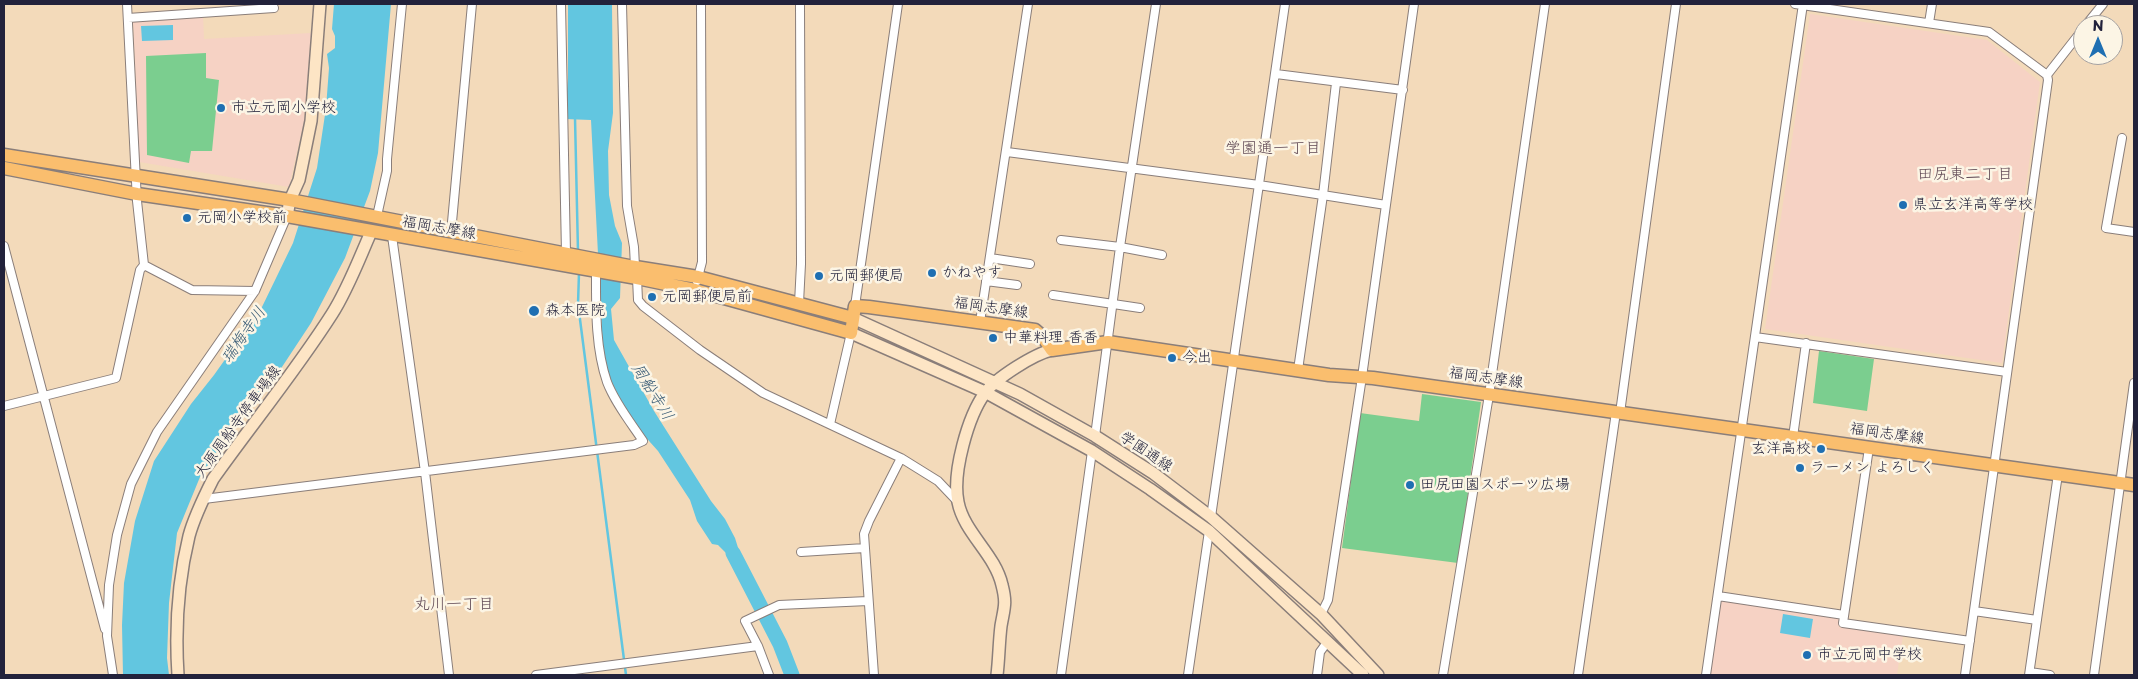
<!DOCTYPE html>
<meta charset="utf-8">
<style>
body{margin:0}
#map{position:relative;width:2138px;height:679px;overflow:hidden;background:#f3daba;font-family:"Playpen Sans",sans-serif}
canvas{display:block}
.frame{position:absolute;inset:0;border:5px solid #22223b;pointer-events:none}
.north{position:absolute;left:2073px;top:15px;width:50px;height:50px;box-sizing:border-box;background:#fcf5e5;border:1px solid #a5a1a1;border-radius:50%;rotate:0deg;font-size:14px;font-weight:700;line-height:20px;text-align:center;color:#22223b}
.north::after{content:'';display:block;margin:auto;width:18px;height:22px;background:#1f6fb2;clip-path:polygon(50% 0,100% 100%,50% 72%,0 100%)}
</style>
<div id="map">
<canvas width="2138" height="679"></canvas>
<div class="frame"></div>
<div class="north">N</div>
</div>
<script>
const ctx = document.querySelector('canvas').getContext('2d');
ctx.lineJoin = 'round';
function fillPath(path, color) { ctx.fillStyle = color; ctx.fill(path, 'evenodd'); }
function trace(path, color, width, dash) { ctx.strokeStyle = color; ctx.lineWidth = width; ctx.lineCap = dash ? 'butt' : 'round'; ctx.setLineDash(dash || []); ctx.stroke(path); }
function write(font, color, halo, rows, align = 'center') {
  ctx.font = font + ' "Playpen Sans","Klee One",sans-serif'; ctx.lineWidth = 5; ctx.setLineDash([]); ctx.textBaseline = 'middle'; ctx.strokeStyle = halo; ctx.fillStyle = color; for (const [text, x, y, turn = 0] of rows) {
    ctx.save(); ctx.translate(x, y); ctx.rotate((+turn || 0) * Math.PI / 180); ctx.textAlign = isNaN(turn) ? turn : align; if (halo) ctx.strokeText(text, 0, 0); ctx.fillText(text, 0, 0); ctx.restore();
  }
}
fillPath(new Path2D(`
 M1810,14l177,26 53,42 -38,281 -237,-34z
 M203,15l1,24 107,-6 -7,88 -15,66 -150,-25 -6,-143z
 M1721,600l119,16 -1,11 64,8 -6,40h-187z`), '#f6d2c4');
fillPath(new Path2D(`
 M206,53v25l13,2 -7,71h-21l-2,12 -42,-8 -1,-99z
 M1819,351l55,8 -7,52 -54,-8z
 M1422,394l59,8 -23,161 -116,-15 18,-135 59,8z`), '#7bce8f');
fillPath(new Path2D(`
 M334,4h57l-13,149 -8,38 -25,67 -34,65 -33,50 -53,66 -25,38 -23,56 -8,70 -2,55 2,17h-46l-1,-50 2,-42 11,-62 19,-60 37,-57 23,-29 47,-66 32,-66 24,-75 9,-60 3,-40 -2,-14 8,-6v-12l-3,-7z
 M568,4h44l1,109 -5,38 1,44 6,31 7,17 -2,55 -9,11 3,31 40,71 57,90 14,18 10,19 9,29 -6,7 -9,-18 -11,-11 -6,-1 -15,-23 -7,-21 -32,-49 -17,-19 -17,-26 -14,-27 -7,-29 -12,-230 -26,-1 3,-41z
 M173,25v15l-31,1 -1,-15z
 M1783,614l30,5 -3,19 -30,-5z`), '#62c6e0');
trace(new Path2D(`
 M575,118l3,134
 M579,273l-1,31 48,371`), '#62c6e0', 2.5);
trace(new Path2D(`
 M733,553l47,91 12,31`), '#62c6e0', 15);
const street = new Path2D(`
 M561,4l5,249
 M622,4l5,202 7,41 1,20
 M1795,4l194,28 58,43 1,5 -83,595
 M128,18l146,-10
 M1929,23l3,-19
 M2086,25l17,-21
 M1276,74l127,16
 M2047,75l36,-46
 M2122,138l-16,90 28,4
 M1007,152l252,33 127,20
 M377,216l10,-45v-12l15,-155
 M451,233l21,-229
 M392,236l33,236 24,203
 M1061,240l59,7 42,8
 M4,246l101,383
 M990,258l40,6
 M144,265l48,25 63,1
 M637,278l1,22 5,6 57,44 63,43 138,65 37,23 20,21
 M697,281l5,-19 -1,-258
 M986,281l31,4
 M1053,295l87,13
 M799,303l2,-39 -1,-260
 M855,306l43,-302
 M980,322l48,-318
 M1755,337l252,35
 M1298,370l25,-175 13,-112
 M4,406l112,-28 24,-108 4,-5 -7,-64 -10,-197
 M1620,413l56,-409
 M830,424l21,-91
 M1095,436l25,-189 36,-243
 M1793,437l13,-94
 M1869,448l-26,175 127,18
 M204,499l430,-54 9,-4c-12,-18 -28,-38 -36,-59 -12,-35 -11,-75 -11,-112
 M1211,517l74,-513
 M801,552l64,-4
 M1718,596l126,19
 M1974,611l63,9
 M1321,614l7,-14 34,-223 52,-373
 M2030,672l20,3
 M113,675l-6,-39 2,-51 8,-50 14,-51 26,-52 98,-141 32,-75
 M536,675l222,-29
 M769,675l-11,-29 -13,-25 34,-16 89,-4
 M874,675l-10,-141 5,-13 32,-63
 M1061,675l31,-224
 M1188,675l21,-144
 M1317,675l3,-23 8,-11
 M1443,675l46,-280 56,-391
 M1578,675l38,-263
 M1706,675l97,-671
 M2029,675l29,-201
 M2094,675l40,-292`);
const secondary = new Path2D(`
 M287,216l3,-16 9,-20 12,-59 9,-117
 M853,318l167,76 75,42 58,37 58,44 110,97 57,61
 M851,333l134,59 107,59 58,38 59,42 154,144
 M178,675c-3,-46 0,-94 11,-139 5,-19 15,-39 24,-57 39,-55 82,-107 119,-165 16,-25 27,-55 39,-82
 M997,675c2,-16 2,-33 4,-49 3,-18 6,-22 1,-41 -7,-31 -38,-52 -44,-83 -6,-29 10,-86 27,-109 11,-15 49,-39 67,-43`);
const primary = new Path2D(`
 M4,155l286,45 339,66 69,11 155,41
 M4,168l133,26 150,22 350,62 58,12 156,43 4,-27 14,1 166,23 8,7 9,13 56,-8 221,33 44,3 761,107`);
trace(street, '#8a7e7a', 10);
trace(secondary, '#8a7e7a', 14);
trace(primary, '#8a7e7a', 15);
trace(street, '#fff', 8);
trace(secondary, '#fde5c5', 11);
trace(primary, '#fabe6e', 12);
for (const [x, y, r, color] of [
 [221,108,5,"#1f6fb2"],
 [1903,205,5,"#1f6fb2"],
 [187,218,5,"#1f6fb2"],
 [932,273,5,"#1f6fb2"],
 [819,276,5,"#1f6fb2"],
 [652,297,5,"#1f6fb2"],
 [534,311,6,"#1f6fb2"],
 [993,338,5,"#1f6fb2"],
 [1172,358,5,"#1f6fb2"],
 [1821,449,5,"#1f6fb2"],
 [1800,468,5,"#1f6fb2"],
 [1410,485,5,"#1f6fb2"],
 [1807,655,5,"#1f6fb2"]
]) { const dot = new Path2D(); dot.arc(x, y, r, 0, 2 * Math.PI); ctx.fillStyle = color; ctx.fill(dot); trace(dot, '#fcf5e5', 2); }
write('15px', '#22223b', '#fcf5e5', [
 ["市立元岡小学校",231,108],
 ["県立玄洋高等学校",1913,205],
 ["元岡小学校前",197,218],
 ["かねやす",942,273],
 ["元岡郵便局",829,276],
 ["元岡郵便局前",662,297],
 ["森本医院",545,311],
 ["中華料理 香香",1003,338],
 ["今出",1182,358],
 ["玄洋高校",1811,449,"right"],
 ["ラーメン よろしく",1810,468],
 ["田尻田園スポーツ広場",1420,485],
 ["市立元岡中学校",1817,655]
], 'left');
write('15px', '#22223b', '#fcf5e5', [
 ["福岡志摩線",439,228,10],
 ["福岡志摩線",991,308,8],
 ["福岡志摩線",1486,378,8],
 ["大原周船寺停車場線",238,422,-54],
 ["福岡志摩線",1887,434,8],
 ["学園通線",1146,452,34]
]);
write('16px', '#624b56', '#fcf5e5', [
 ["学園通一丁目",1273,149],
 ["田尻東二丁目",1965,175],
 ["丸川一丁目",454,605]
]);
write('italic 16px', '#385b75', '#fcf5e5', [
 ["瑞梅寺川",244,335,-55],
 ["周船寺川",652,392,58]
]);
</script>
